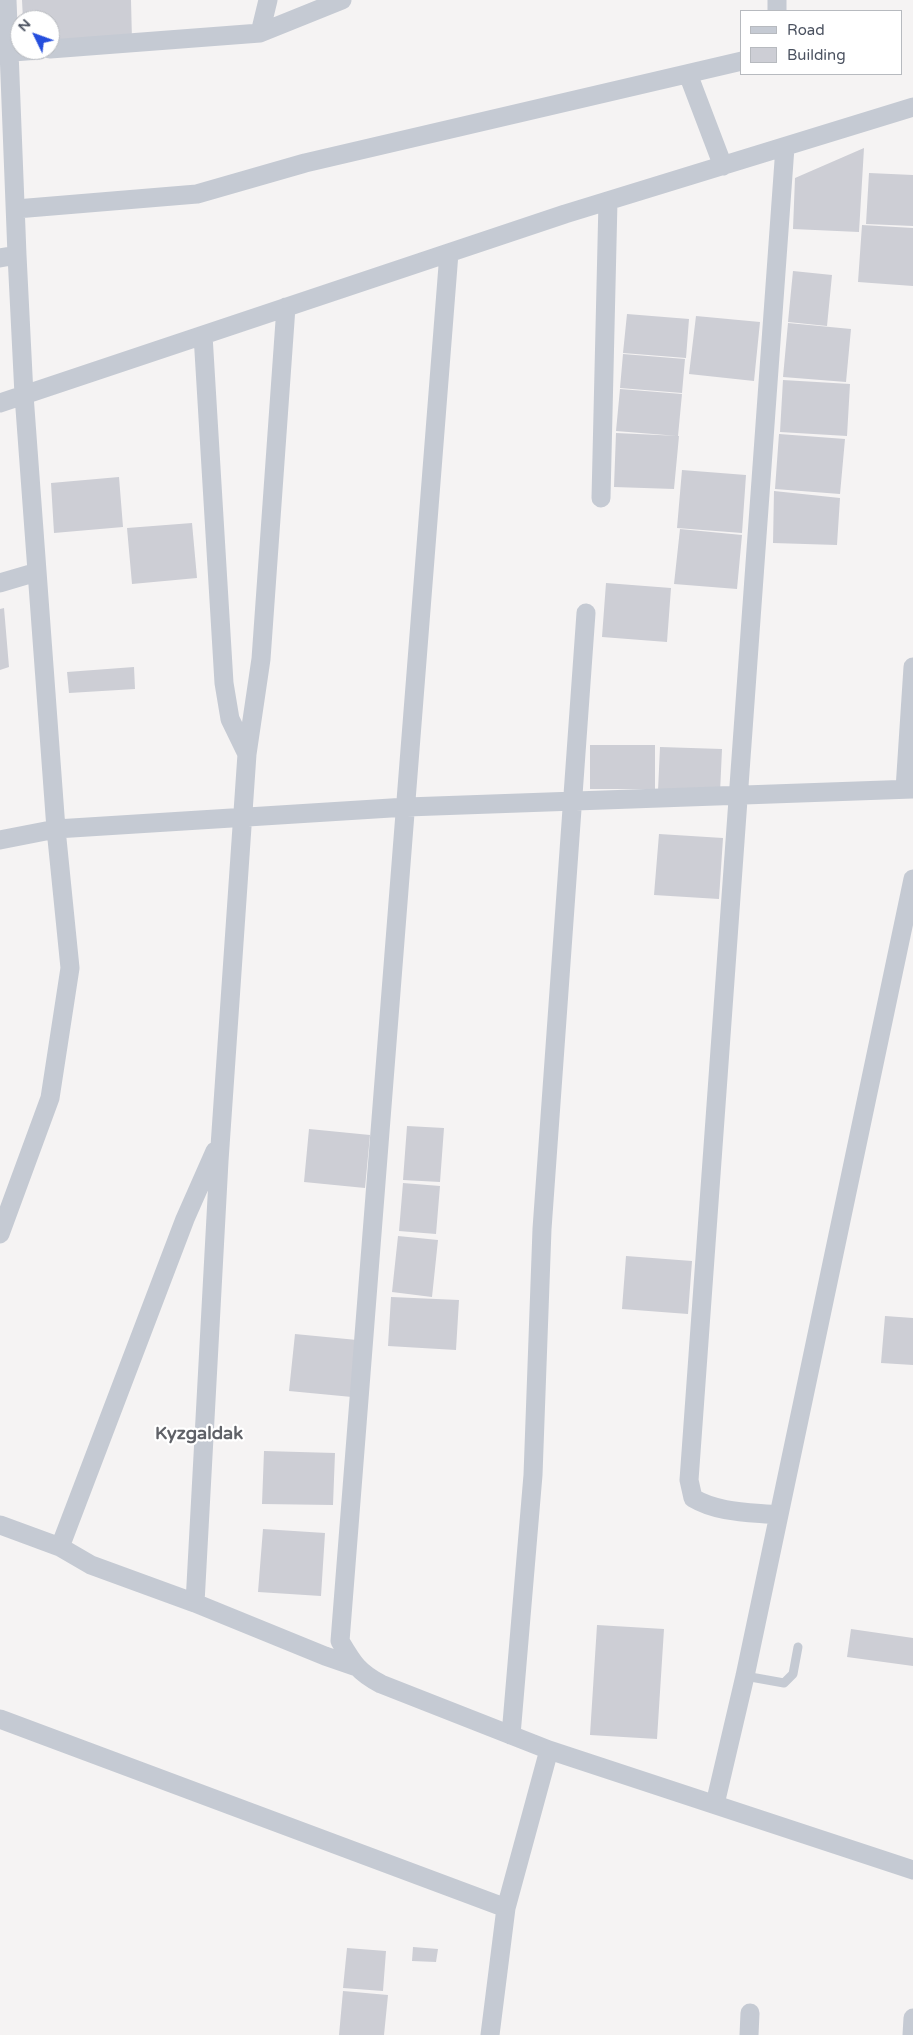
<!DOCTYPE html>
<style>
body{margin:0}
#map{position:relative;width:913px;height:2035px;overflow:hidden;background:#f5f3f3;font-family:"Varela Round",sans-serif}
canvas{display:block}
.legend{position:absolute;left:740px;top:10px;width:162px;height:65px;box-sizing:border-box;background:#fff;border:1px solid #b7babf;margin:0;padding:6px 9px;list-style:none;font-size:15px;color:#4b5260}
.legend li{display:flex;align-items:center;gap:10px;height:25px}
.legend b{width:25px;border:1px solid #b7babf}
.north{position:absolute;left:10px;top:10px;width:50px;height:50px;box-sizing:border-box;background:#fff;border:1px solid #b7babf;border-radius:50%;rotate:312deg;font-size:14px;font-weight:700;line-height:20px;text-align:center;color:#4b5260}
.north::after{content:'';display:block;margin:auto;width:18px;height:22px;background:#254edd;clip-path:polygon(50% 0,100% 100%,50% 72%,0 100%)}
</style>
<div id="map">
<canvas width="913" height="2035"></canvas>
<ul class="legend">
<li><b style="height:6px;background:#c5cad3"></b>Road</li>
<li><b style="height:14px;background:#cdced5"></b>Building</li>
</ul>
<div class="north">N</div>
</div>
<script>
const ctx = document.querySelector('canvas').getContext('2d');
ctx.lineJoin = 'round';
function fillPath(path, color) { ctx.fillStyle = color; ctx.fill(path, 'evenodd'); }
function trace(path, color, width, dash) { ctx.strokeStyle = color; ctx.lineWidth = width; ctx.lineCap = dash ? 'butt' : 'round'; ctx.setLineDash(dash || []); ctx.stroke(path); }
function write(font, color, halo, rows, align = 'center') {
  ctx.font = font + ' "Varela Round",sans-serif'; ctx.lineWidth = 4.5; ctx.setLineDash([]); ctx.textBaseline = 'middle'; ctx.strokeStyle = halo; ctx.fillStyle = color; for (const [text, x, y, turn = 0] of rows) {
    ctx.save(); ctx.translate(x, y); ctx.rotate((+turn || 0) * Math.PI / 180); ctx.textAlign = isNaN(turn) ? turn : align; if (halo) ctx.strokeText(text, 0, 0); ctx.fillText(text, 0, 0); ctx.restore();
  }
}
fillPath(new Path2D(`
 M22,0h109l1,41 -82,3v-24h-27z
 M864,148l-5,84 -66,-3 2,-51z
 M869,173l44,2v51l-47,-2z
 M862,225l51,3v58l-55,-4z
 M793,271l39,4 -5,51 -39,-4z
 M627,314l62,5 -3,39 -63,-5z
 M696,316l64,6 -6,59 -65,-7z
 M788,323l63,6 -5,53 -63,-5z
 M623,354l62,5 -3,34 -62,-5z
 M783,380l67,4 -3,52 -67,-4z
 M620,389l62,5 -4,42 -62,-5z
 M616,433l63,3 -5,53 -60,-2z
 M779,434l66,5 -5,55 -65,-5z
 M682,470l64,5 -4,58 -65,-5z
 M119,477l4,50 -69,6 -3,-50z
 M774,491l66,7 -3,47 -64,-2z
 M192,523l5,55 -65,6 -5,-56z
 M680,529l62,6 -5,54 -63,-5z
 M606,583l65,5 -4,54 -65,-5z
 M4,608l5,59 -9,3v-61z
 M134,667l1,22 -66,4 -2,-21z
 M590,745h65v44h-65z
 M660,747l62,2 -2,44 -62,-2z
 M659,834l64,4 -4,61 -65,-4z
 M407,1126l37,2 -4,54 -37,-2z
 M309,1129l61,6 -5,53 -61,-6z
 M403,1183l37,3 -4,48 -37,-3z
 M398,1236l40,4 -6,57 -40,-5z
 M626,1256l66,5 -4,53 -66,-5z
 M391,1297l68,3 -3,50 -68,-4z
 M885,1316l28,2v47l-32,-2z
 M295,1334l62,6 -5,57 -63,-6z
 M264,1451l71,2 -2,52 -71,-1z
 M263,1529l62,4 -4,63 -63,-4z
 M597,1625l67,4 -7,110 -67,-4z
 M851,1629l62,9v28l-66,-9z
 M413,1947l25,2 -2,13 -24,-1z
 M347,1948l39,3 -3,40 -40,-3z
 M343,1991l45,4 -4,40h-45z`), '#cdced5');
trace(new Path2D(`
 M745,1676l39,7 9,-9 5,-27`), '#c5cad3', 9);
trace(new Path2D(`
 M777,11v-11
 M260,33l8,-33
 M50,49l210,-16 82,-33
 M0,53l39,-3
 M688,74l35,92
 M16,209l181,-15 108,-31 437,-102
 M449,253l-109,1388c13,22 18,31 41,43l168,66 -43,158 -16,127
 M0,258l17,-3 -10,-255
 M203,335l21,348 6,36 17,35
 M0,403l565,-189 348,-107
 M601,498l7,-297
 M0,583l37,-11
 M905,789l8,-122
 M0,840l56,-11 351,-22 506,-18
 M0,1234l50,-136 20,-130 -14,-139 -32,-434 -7,-140
 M778,1515c-28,-3 -60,-2 -85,-17l-4,-18 96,-1333
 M0,1525l60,22 125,-328 30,-68
 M60,1547l31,18 104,38 130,53 29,10
 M195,1603l24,-442 28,-407 14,-95 25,-352
 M0,1719l506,189
 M511,1735l22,-260 9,-246 44,-616
 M549,1750l364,120
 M715,1804l30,-128 168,-797
 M749,2035l1,-22
 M912,2035l1,-17`), '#c5cad3', 19);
write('bold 18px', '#5f6167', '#fff', [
 ["Kyzgaldak",199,1434]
]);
</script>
